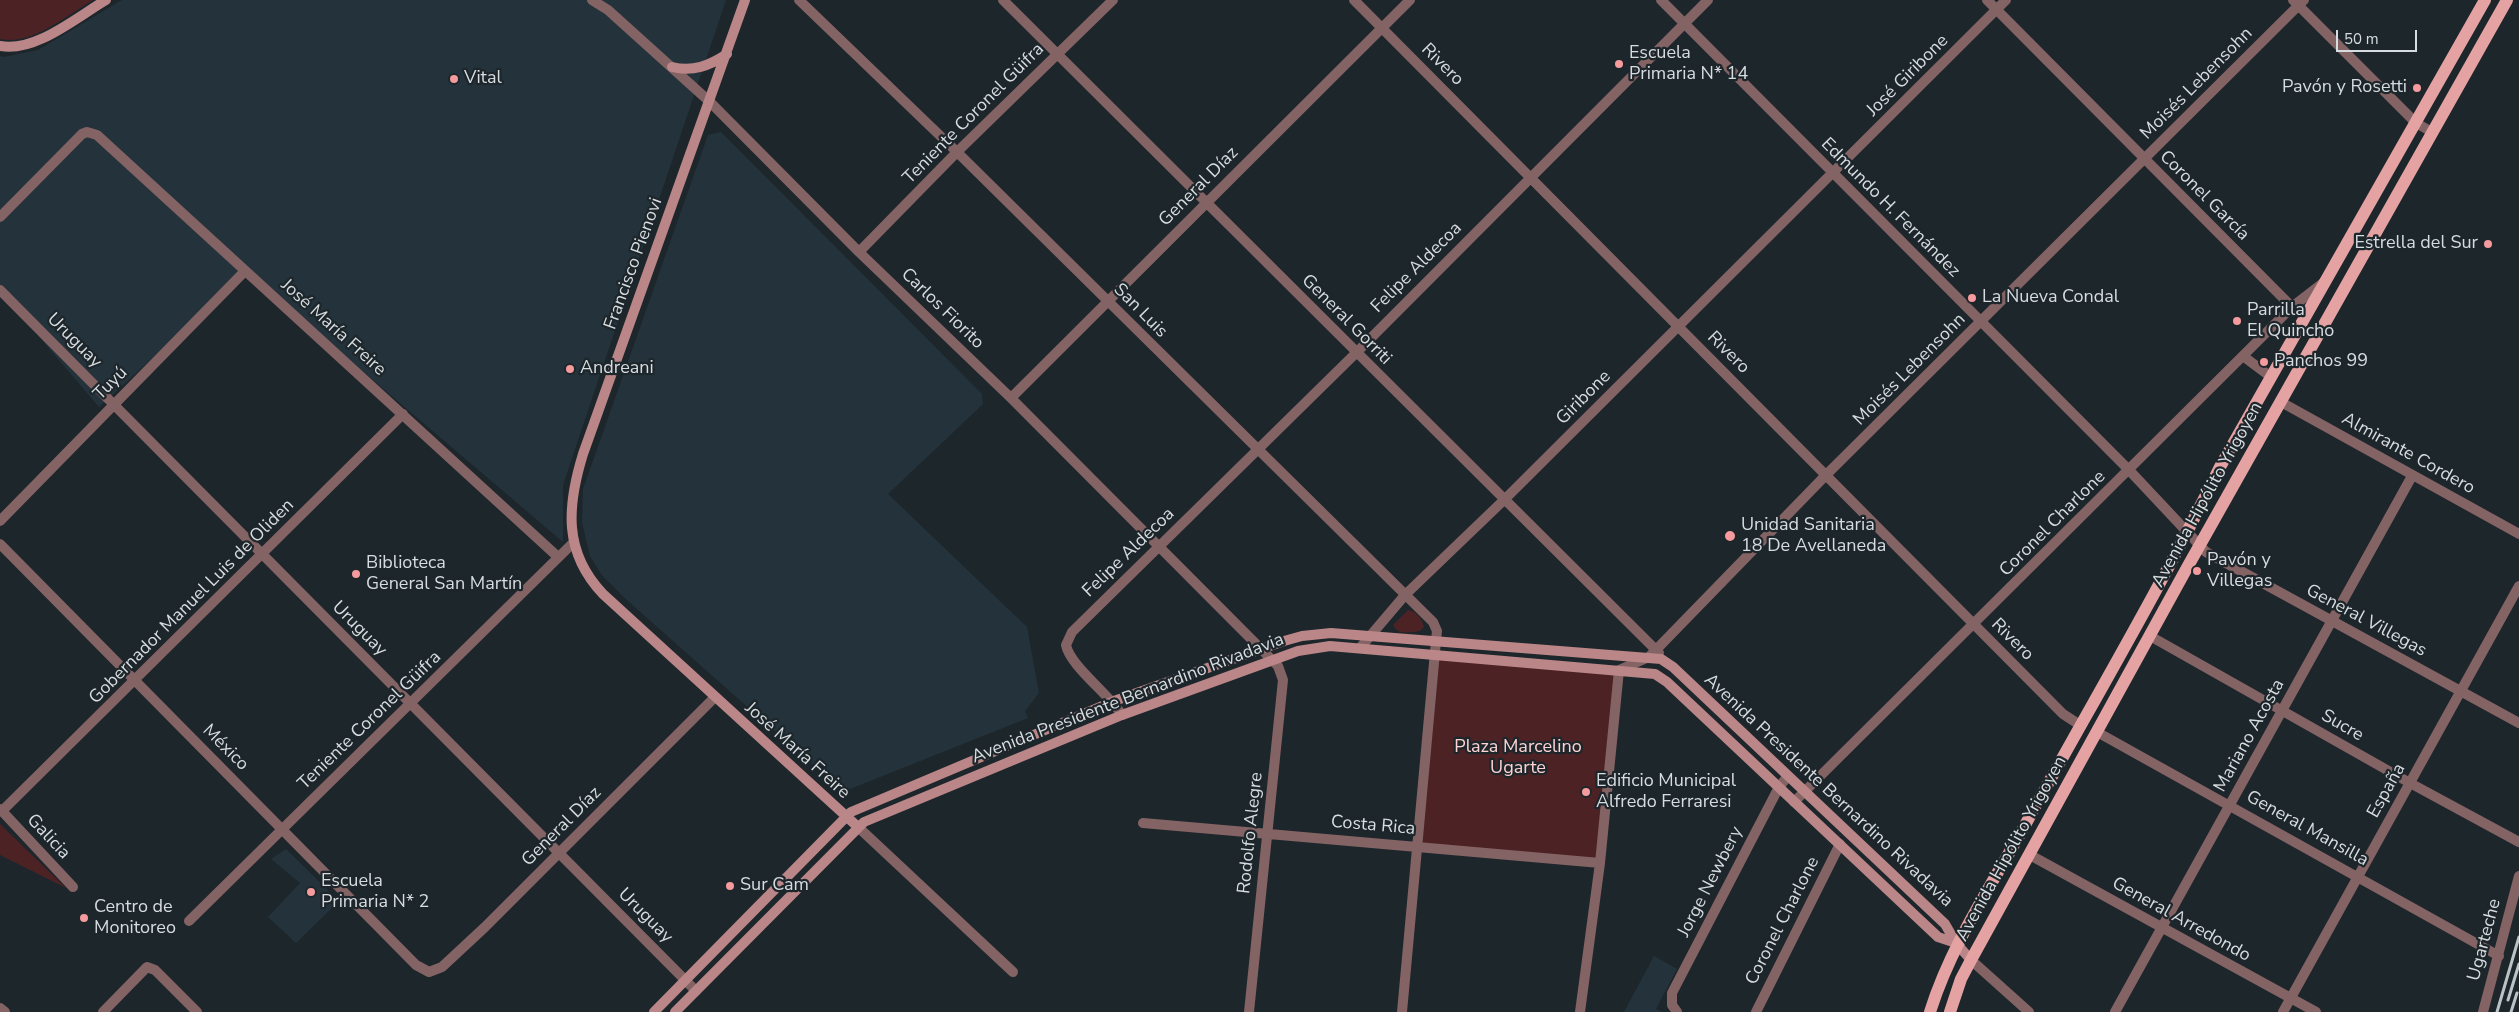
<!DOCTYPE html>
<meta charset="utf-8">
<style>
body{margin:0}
#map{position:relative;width:2519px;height:1012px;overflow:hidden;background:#1d262b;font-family:"Nunito Sans",sans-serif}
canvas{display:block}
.scale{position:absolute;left:2336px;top:30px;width:81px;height:22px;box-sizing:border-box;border:2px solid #d6dcdf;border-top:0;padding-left:6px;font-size:15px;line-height:18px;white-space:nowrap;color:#d6dcdf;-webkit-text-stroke:4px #1d262b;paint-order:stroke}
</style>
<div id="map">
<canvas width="2519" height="1012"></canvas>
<div class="scale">50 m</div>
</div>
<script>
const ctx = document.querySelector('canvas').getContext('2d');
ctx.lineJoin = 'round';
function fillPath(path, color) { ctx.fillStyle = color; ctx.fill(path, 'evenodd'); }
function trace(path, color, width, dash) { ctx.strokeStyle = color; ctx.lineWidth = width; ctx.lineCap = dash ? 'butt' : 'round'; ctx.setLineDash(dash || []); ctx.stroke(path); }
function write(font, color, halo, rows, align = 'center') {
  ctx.font = font + ' "Nunito Sans",sans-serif'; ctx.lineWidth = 4.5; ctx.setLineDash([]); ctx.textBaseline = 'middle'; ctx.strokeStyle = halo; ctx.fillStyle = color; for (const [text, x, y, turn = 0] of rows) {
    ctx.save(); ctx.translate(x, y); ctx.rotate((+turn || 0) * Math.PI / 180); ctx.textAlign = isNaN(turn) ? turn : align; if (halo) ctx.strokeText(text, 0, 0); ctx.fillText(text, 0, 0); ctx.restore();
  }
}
fillPath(new Path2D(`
 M122,0h604l-163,485v57l-317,-270 -147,135 -99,-116v-235l4,1 34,-7z
 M721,132l261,262 1,10 -95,90 139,133 12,66 -14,18 3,7 -178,71 -12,-2 -209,-185 -28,-28 -11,-18 -8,-33 1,-34 125,-354z
 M286,849l53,52 -43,42 -28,-26 32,-34 -29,-24z
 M1654,956l23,13 -21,40 6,3h-38z`), '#24333b');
fillPath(new Path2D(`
 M0,0h93c-26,15 -61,46 -93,39z
 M1408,610c8,1 14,9 16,17l-4,4c-9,1 -22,5 -27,-6z
 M1435,655l184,15 -19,193 -182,-17z
 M0,824l66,64 -66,-33z`), '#4d2225');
trace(new Path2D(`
 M592,0l16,10 102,92 149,150 152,146 267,268 5,14 -34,332
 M799,0l158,152 476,470 4,9 -1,10 -34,371
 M1003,0l656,653
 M1354,0l709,714 17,11
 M1661,0l468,470 77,82 313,171
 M1987,0l305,307
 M2293,0l123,123 16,9
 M0,217l82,-83 5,-2 10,3 461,422
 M859,252l98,-100 156,-152
 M0,290l696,701
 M2243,356l28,21
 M1011,398l399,-398
 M2281,402l238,132
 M0,521l245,-250
 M0,544l416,421 13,7 13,-5 43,-40 229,-229
 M2150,636l260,147 109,59
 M1360,648l45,-53 100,-96 501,-499
 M1122,715c-13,-21 -52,-49 -56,-70l6,-13 284,-279 352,-353
 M2097,732l402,224
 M1794,802l498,-495 31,-24
 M0,809l73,78
 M2,811l401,-397
 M1143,823l457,40
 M858,827l155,145
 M2030,855l286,157
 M189,921l384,-378
 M1971,960l58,52
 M0,1008l5,4
 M103,1012l44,-45 8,3 42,42
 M1580,1012l20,-149 19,-193 30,-13 177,-182 478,-475
 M1677,1012l-5,-7v-12l107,-206 9,-11
 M1756,1012l84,-168
 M2115,1012l297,-536
 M2283,1012l236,-426
 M2483,1012l36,-136`), '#846364', 10);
trace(new Path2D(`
 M745,0l-162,454c-16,52 -20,98 20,140l255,233
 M0,46c35,7 77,-29 106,-46
 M672,67c21,5 37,-1 55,-13
 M654,1012l197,-200 263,-111 170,-60 18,-5 29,-3 330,26 12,8 272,257 11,19 15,17
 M675,1012l189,-190 258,-107 176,-64 32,-5 325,28 12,8 271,255 18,6`), '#ba8688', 10);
trace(new Path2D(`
 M1930,1012c21,-67 60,-124 94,-185 66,-120 136,-238 196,-360l265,-467
 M1950,1012l11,-33 10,-19 217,-394 319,-566`), '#e5a2a3', 12);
trace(new Path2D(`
 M2508,1000l11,-36
 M2497,1012l22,-75
 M2511,1012l6,-19`), '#bcc3c6', 3);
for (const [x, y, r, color] of [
 [1619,64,5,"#f59b9e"],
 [454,79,5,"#f59b9e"],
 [2417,88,5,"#f59b9e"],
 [2488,244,5,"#f59b9e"],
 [1972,298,5,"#f59b9e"],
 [2237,321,5,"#f59b9e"],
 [2264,362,5,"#f59b9e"],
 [570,369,5,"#f59b9e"],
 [1730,536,6,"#f59b9e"],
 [2197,571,5,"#f59b9e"],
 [356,574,5,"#f59b9e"],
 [1586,792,5,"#f59b9e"],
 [730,886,5,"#f59b9e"],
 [311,892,5,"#f59b9e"],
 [84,918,5,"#f59b9e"]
]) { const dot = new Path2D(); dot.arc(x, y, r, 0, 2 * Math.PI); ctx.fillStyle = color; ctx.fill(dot); trace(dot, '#1d262b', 2); }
write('18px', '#d6dcdf', '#1d262b', [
 ["Escuela",1629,54],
 ["Primaria N* 14",1629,75],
 ["Vital",464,79],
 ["Pavón y Rosetti",2407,88,"right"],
 ["Estrella del Sur",2478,244,"right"],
 ["La Nueva Condal",1982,298],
 ["Parrilla",2247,311],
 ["El Quincho",2247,332],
 ["Panchos 99",2274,362],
 ["Andreani",580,369],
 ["Unidad Sanitaria",1741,526],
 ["18 De Avellaneda",1741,547],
 ["Pavón y",2207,561],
 ["Villegas",2207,582],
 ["Biblioteca",366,564],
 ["General San Martín",366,585],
 ["Edificio Municipal",1596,782],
 ["Alfredo Ferraresi",1596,803],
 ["Escuela",321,882],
 ["Primaria N* 2",321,903],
 ["Sur Cam",740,886],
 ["Centro de",94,908],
 ["Monitoreo",94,929]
], 'left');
write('18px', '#d6dcdf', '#1d262b', [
 ["Rivero",1442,65,45],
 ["José Giribone",1908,76,-45],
 ["Moisés Lebensohn",2197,84,-45],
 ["Teniente Coronel Güifra",974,114,-45],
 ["General Díaz",1199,187,-45],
 ["Coronel García",2204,196,45],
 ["Edmundo H. Fernández",1890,208,45],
 ["Francisco Pienovi",634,264,-70],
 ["Felipe Aldecoa",1417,268,-45],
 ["Carlos Fiorito",942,309,44],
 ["San Luis",1140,311,45],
 ["General Gorriti",1346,320,45],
 ["José María Freire",333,328,42],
 ["Uruguay",74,341,45],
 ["Rivero",1728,353,45],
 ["Moisés Lebensohn",1910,370,-45],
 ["Tuyú",111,384,-45],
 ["Giribone",1584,398,-45],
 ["Almirante Cordero",2408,454,29],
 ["Avenida Hipólito Yrigoyen",2208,495,-61],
 ["Coronel Charlone",2053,524,-45],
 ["Felipe Aldecoa",1129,553,-44],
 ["Gobernador Manuel Luis de Oliden",192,602,-45],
 ["General Villegas",2366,621,28],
 ["Uruguay",359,629,45],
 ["Rivero",2012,640,45],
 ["Avenida Presidente Bernardino Rivadavia",1128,699,-21],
 ["Teniente Coronel Güifra",370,721,-44],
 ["Sucre",2342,726,30],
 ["Mariano Acosta",2250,736,-61],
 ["México",225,748,45],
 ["José María Freire",797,751,42],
 ["Avenida Presidente Bernardino Rivadavia",1828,791,43],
 ["España",2387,791,-61],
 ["Costa Rica",1373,826,5],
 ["General Díaz",562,827,-45],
 ["General Mansilla",2307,829,29],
 ["Rodolfo Alegre",1251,833,-84],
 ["Galicia",48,837,47],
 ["Avenida Hipólito Yrigoyen",2012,849,-61],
 ["Jorge Newbery",1711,882,-63],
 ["Uruguay",645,916,45],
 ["General Arredondo",2181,920,29],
 ["Coronel Charlone",1783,921,-63],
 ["Ugarteche",2485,940,-75]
]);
write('18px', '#fed2d2', '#1d262b', [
 ["Plaza Marcelino",1518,748],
 ["Ugarte",1518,769]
]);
</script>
